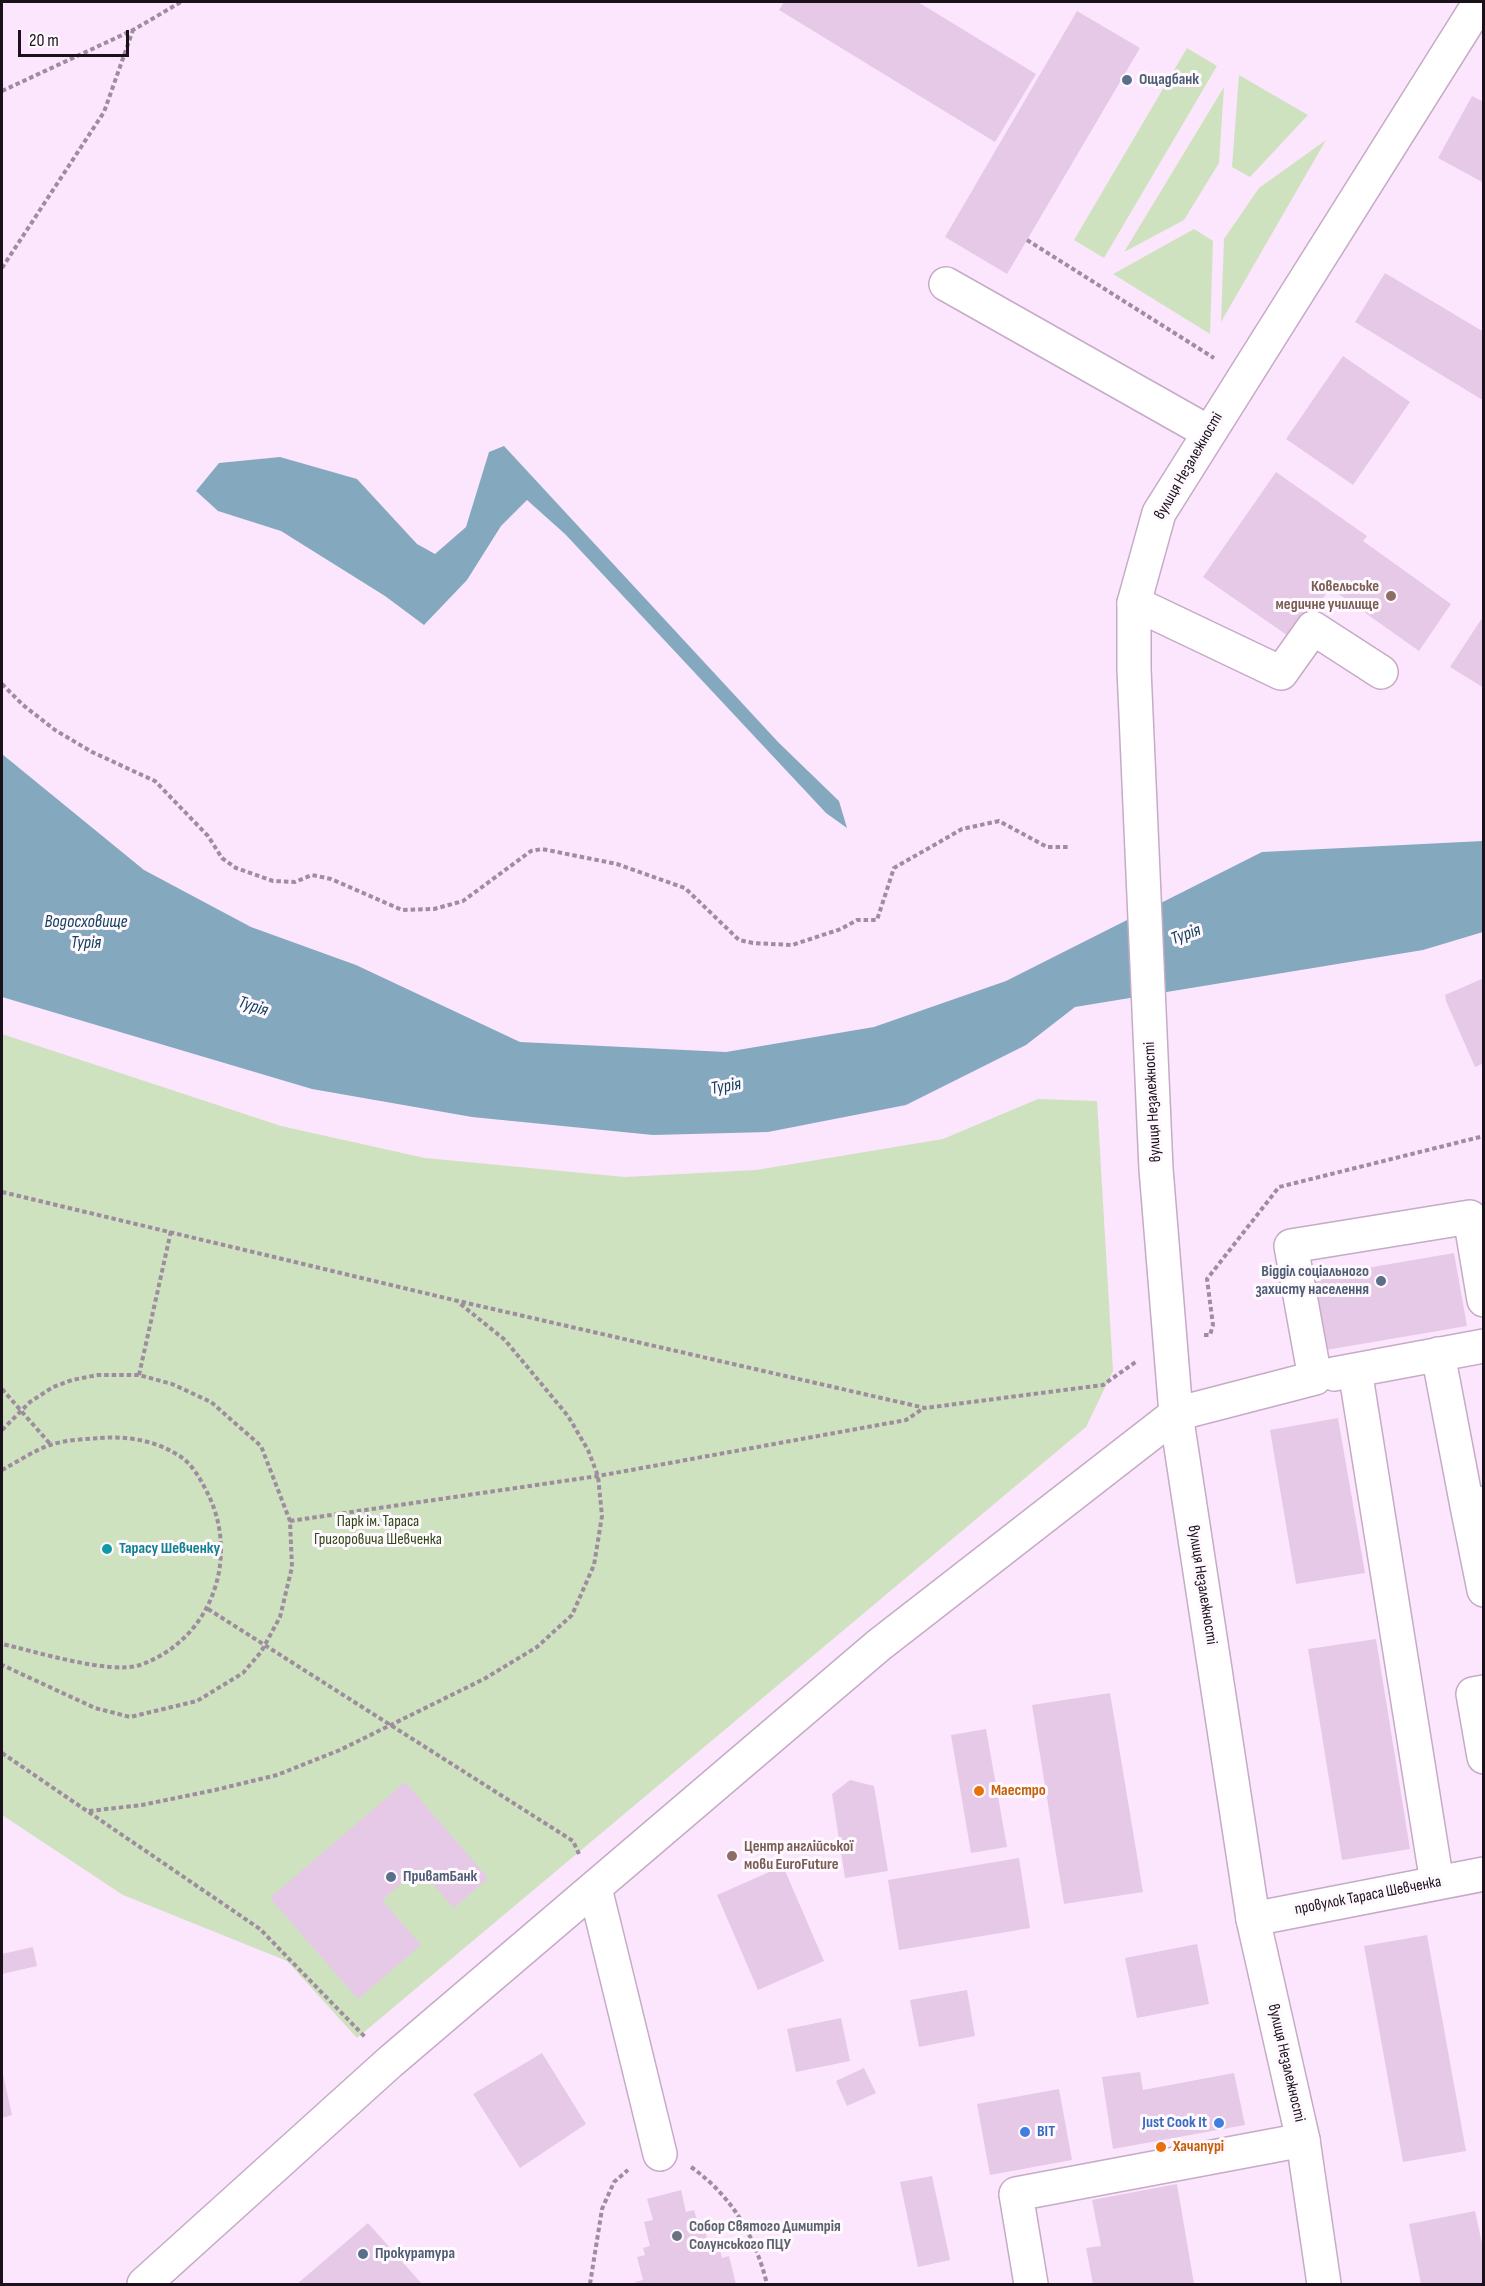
<!DOCTYPE html>
<meta charset="utf-8">
<style>
body{margin:0}
#map{position:relative;width:1485px;height:2286px;overflow:hidden;background:#fce6fd;font-family:"Sofia Sans Condensed",sans-serif}
canvas{display:block}
.frame{position:absolute;inset:0;border:3px solid #1a111a;pointer-events:none}
.scale{position:absolute;left:18px;top:30px;width:111px;height:27px;box-sizing:border-box;border:3px solid #1a111a;border-top:0;padding-left:8px;font-size:18px;line-height:21px;white-space:nowrap;color:#1a111a;-webkit-text-stroke:4px #fff9ff;paint-order:stroke}
</style>
<div id="map">
<canvas width="1485" height="2286"></canvas>
<div class="frame"></div>
<div class="scale">20 m</div>
</div>
<script>
const ctx = document.querySelector('canvas').getContext('2d');
ctx.lineJoin = 'round';
function fillPath(path, color) { ctx.fillStyle = color; ctx.fill(path, 'evenodd'); }
function trace(path, color, width, dash) { ctx.strokeStyle = color; ctx.lineWidth = width; ctx.lineCap = dash ? 'butt' : 'round'; ctx.setLineDash(dash || []); ctx.stroke(path); }
function write(font, color, halo, rows, align = 'center') {
  ctx.font = font + ' "Sofia Sans Condensed",sans-serif'; ctx.lineWidth = 6; ctx.setLineDash([]); ctx.textBaseline = 'middle'; ctx.strokeStyle = halo; ctx.fillStyle = color; for (const [text, x, y, turn = 0] of rows) {
    ctx.save(); ctx.translate(x, y); ctx.rotate((+turn || 0) * Math.PI / 180); ctx.textAlign = isNaN(turn) ? turn : align; if (halo) ctx.strokeText(text, 0, 0); ctx.fillText(text, 0, 0); ctx.restore();
  }
}
fillPath(new Path2D(`
 M1187,48l30,18 -113,192 -30,-18z
 M1239,75l69,40 -58,62 -18,-10z
 M1224,87l-5,76 -35,57 -60,32z
 M1326,140l-105,182 3,-83 35,-51z
 M1194,229l19,12 -3,93 -97,-60z
 M2,1034l279,92 144,32 200,19 131,-7 187,-31 95,-40 59,2 16,270 -27,56 -729,611 -70,-77 -164,-66 -121,-80z`), '#cfe2bf');
fillPath(new Path2D(`
 M504,446l275,297 60,58 8,27 -21,-15 -261,-279 -38,-34 -26,26 -34,54 -43,45 -39,-29 -104,-65 -63,-20 -22,-20 23,-28 61,-6 77,22 60,65 18,10 31,-27 23,-75z
 M2,754l142,116 107,57 105,38 164,77 206,10 148,-25 132,-46 256,-129 221,-11v91l-60,18 -348,57 -49,38 -120,60 -138,27 -115,3 -181,-18 -160,-28 -310,-92z`), '#84a9bf');
fillPath(new Path2D(`
 M784,2h134l118,72 -41,68 -216,-132z
 M1077,11l63,37 -133,226 -62,-37z
 M1472,96l12,6v81l-46,-25z
 M1385,273l99,59v69l-129,-79z
 M1343,356l67,46 -57,83 -67,-46z
 M1276,472l91,64 -4,5 88,63 -32,47 -89,-63 -36,52 -91,-63z
 M1484,615v73l-34,-21z
 M1484,978v85l-9,4 -29,-66 -1,-6z
 M1454,1253l13,73 -141,24 -12,-73z
 M1338,1418l27,155 -69,11 -26,-154z
 M1376,1639l34,210 -68,11 -34,-211z
 M1110,1693l33,199 -79,12 -32,-199z
 M986,1729l21,118 -36,6 -20,-118z
 M850,1780l24,6 14,85 -43,7 -13,-84z
 M405,1782l83,96 -34,30 -35,-40 -37,32 39,45 -63,54 -88,-101z
 M1019,1858l11,70 -131,22 -11,-70z
 M783,1866l41,95 -66,29 -41,-95z
 M1427,1935l39,216 -63,11 -39,-216z
 M1197,1944l12,60 -72,14 -12,-60z
 M33,1947l4,19 -35,8v-20z
 M967,1990l8,46 -56,11 -9,-47z
 M841,2018l9,43 -54,11 -9,-43z
 M542,2053l44,71 -66,44 -47,-74z
 M864,2068l12,25 -29,13 -11,-25z
 M2,2070l10,45 -10,3z
 M1140,2072l3,18 91,-17 11,52 -132,24 -11,-72z
 M1059,2089l13,71 -82,15 -13,-71z
 M932,2176l18,84 -32,7 -18,-85z
 M1177,2184l17,100h-101l-7,-36 15,-2 -9,-46z
 M681,2190l5,22 8,-2 7,24 5,-1 1,7 10,-2 5,20 7,-2 7,28h-100l-1,-2 8,-2 -6,-23 8,-2 -2,-7 7,-2 -6,-24 9,-2 -6,-21z
 M1475,2211l9,42v31h-63l-12,-60z
 M368,2223l54,61h-125z`), '#e6c9e7');
const minor = new Path2D(`
 M946,284l262,148
 M1134,603l147,70 32,-45 68,44
 M1438,1354l29,152
 M1355,1370l82,513
 M1334,1374l150,-28
 M1484,1503l-17,3 17,84
 M1484,1692l-11,2 11,63
 M595,1888l65,266
 M1253,1919l231,-45
 M144,2284l246,-222 489,-417 297,-231 139,-36 -24,-132 179,-29 14,83
 M1031,2284l-15,-90 287,-54`);
const major = new Path2D(`
 M1324,2284l-21,-144 -50,-221 -77,-505 -20,-245 -22,-500v-66l25,-90 321,-511`);
trace(minor, '#c6abc6', 36);
trace(major, '#c6abc6', 36);
trace(new Path2D(`
 M2,91l131,-61 48,-28
 M1027,240l187,118
 M2,268l102,-156 29,-82
 M2,684l21,21 32,25 37,22 63,29 53,55 14,22 14,10 37,13 22,1 17,-7 19,4 71,31 32,-1 29,-8 68,-50 11,-2 75,15 68,24 54,52 14,3 39,2 49,-16 16,-9h20l17,-52 68,-39 37,-8 48,26h21
 M2,1192l456,109 467,107 178,-23 34,-24
 M1204,1335h6l3,-10 -6,-46 72,-92 205,-51
 M139,1375l32,-144
 M2,1389l49,56
 M2,1430l28,-28 23,-15 19,-7 26,-5h41l33,9 39,18 50,44 29,75 2,46 -12,50 -19,35 -18,21 -46,28 -67,16 -35,-9 -93,-43
 M2,1470c15,-8 31,-19 48,-25 15,-5 34,-6 50,-7 27,-2 54,2 78,17 14,8 23,25 30,39 32,65 3,146 -68,171 -30,10 -106,-14 -138,-21
 M290,1521l308,-45 308,-56 18,-12
 M208,1609l365,232 6,13
 M2,1753l258,176 106,109
 M89,1811l53,-6 73,-15 62,-15 63,-25 144,-71 53,-32 35,-32 22,-50 8,-49 -4,-40 -10,-26 -20,-34 -63,-76 -47,-38
 M691,2167c41,29 64,69 76,117
 M590,2284l12,-75 12,-27 14,-12`), '#9d8d9e', 4, [4.5, 3]);
trace(minor, '#fff', 33);
trace(major, '#fff', 33);
for (const [x, y, r, color] of [
 [1127,80,6,"#5c6f8a"],
 [1391,596,6,"#8d6e63"],
 [1381,1281,6,"#5c6f8a"],
 [107,1549,6,"#0f9aa8"],
 [979,1791,6,"#e8710a"],
 [732,1856,6,"#8d6e63"],
 [391,1877,6,"#5c6f8a"],
 [1219,2123,6,"#3f7fe0"],
 [1025,2132,6,"#3f7fe0"],
 [1161,2147,6,"#e8710a"],
 [677,2236,6,"#6b7280"],
 [363,2254,6,"#5c6f8a"]
]) { const dot = new Path2D(); dot.arc(x, y, r, 0, 2 * Math.PI); ctx.fillStyle = color; ctx.fill(dot); trace(dot, '#fff9ff', 2); }
write('bold 16px', '#4e5e75', '#fff9ff', [
 ["Ощадбанк",1139,80],
 ["Відділ соціального",1369,1272,"right"],
 ["захисту населення",1369,1290,"right"],
 ["ПриватБанк",403,1877],
 ["Прокуратура",375,2254]
], 'left');
write('16px', '#1a111a', '#fff9ff', [
 ["вулиця Незалежності",1189,466,-60],
 ["вулиця Незалежності",1153,1102,-93],
 ["вулиця Незалежності",1202,1585,81],
 ["провулок Тараса Шевченка",1368,1896,-11],
 ["вулиця Незалежності",1286,2063,77]
]);
write('bold 16px', '#785e54', '#fff9ff', [
 ["Ковельське",1379,587],
 ["медичне училище",1379,605],
 ["Центр англійської",744,1847,"left"],
 ["мови EuroFuture",744,1865,"left"]
], 'right');
write('16px', '#2f4713', '#fff9ff', [
 ["Парк ім. Тараса",378,1522],
 ["Григоровича Шевченка",378,1540]
]);
write('bold 16px', '#0d838f', '#fff9ff', [
 ["Тарасу Шевченку",119,1549]
], 'left');
write('bold 16px', '#c56008', '#fff9ff', [
 ["Маестро",991,1791],
 ["Хачапурі",1173,2147]
], 'left');
write('bold 16px', '#366cbe', '#fff9ff', [
 ["Just Cook It",1207,2123],
 ["ВІТ",1037,2132,"left"]
], 'right');
write('bold 16px', '#5b616d', '#fff9ff', [
 ["Собор Святого Димитрія",689,2227],
 ["Солунського ПЦУ",689,2245]
], 'left');
write('italic 18px', '#12425b', '#fff9ff', [
 ["Водосховище",86,922],
 ["Турія",86,943],
 ["Турія",1186,935,-20],
 ["Турія",253,1007,18],
 ["Турія",726,1087,-10]
]);
</script>
